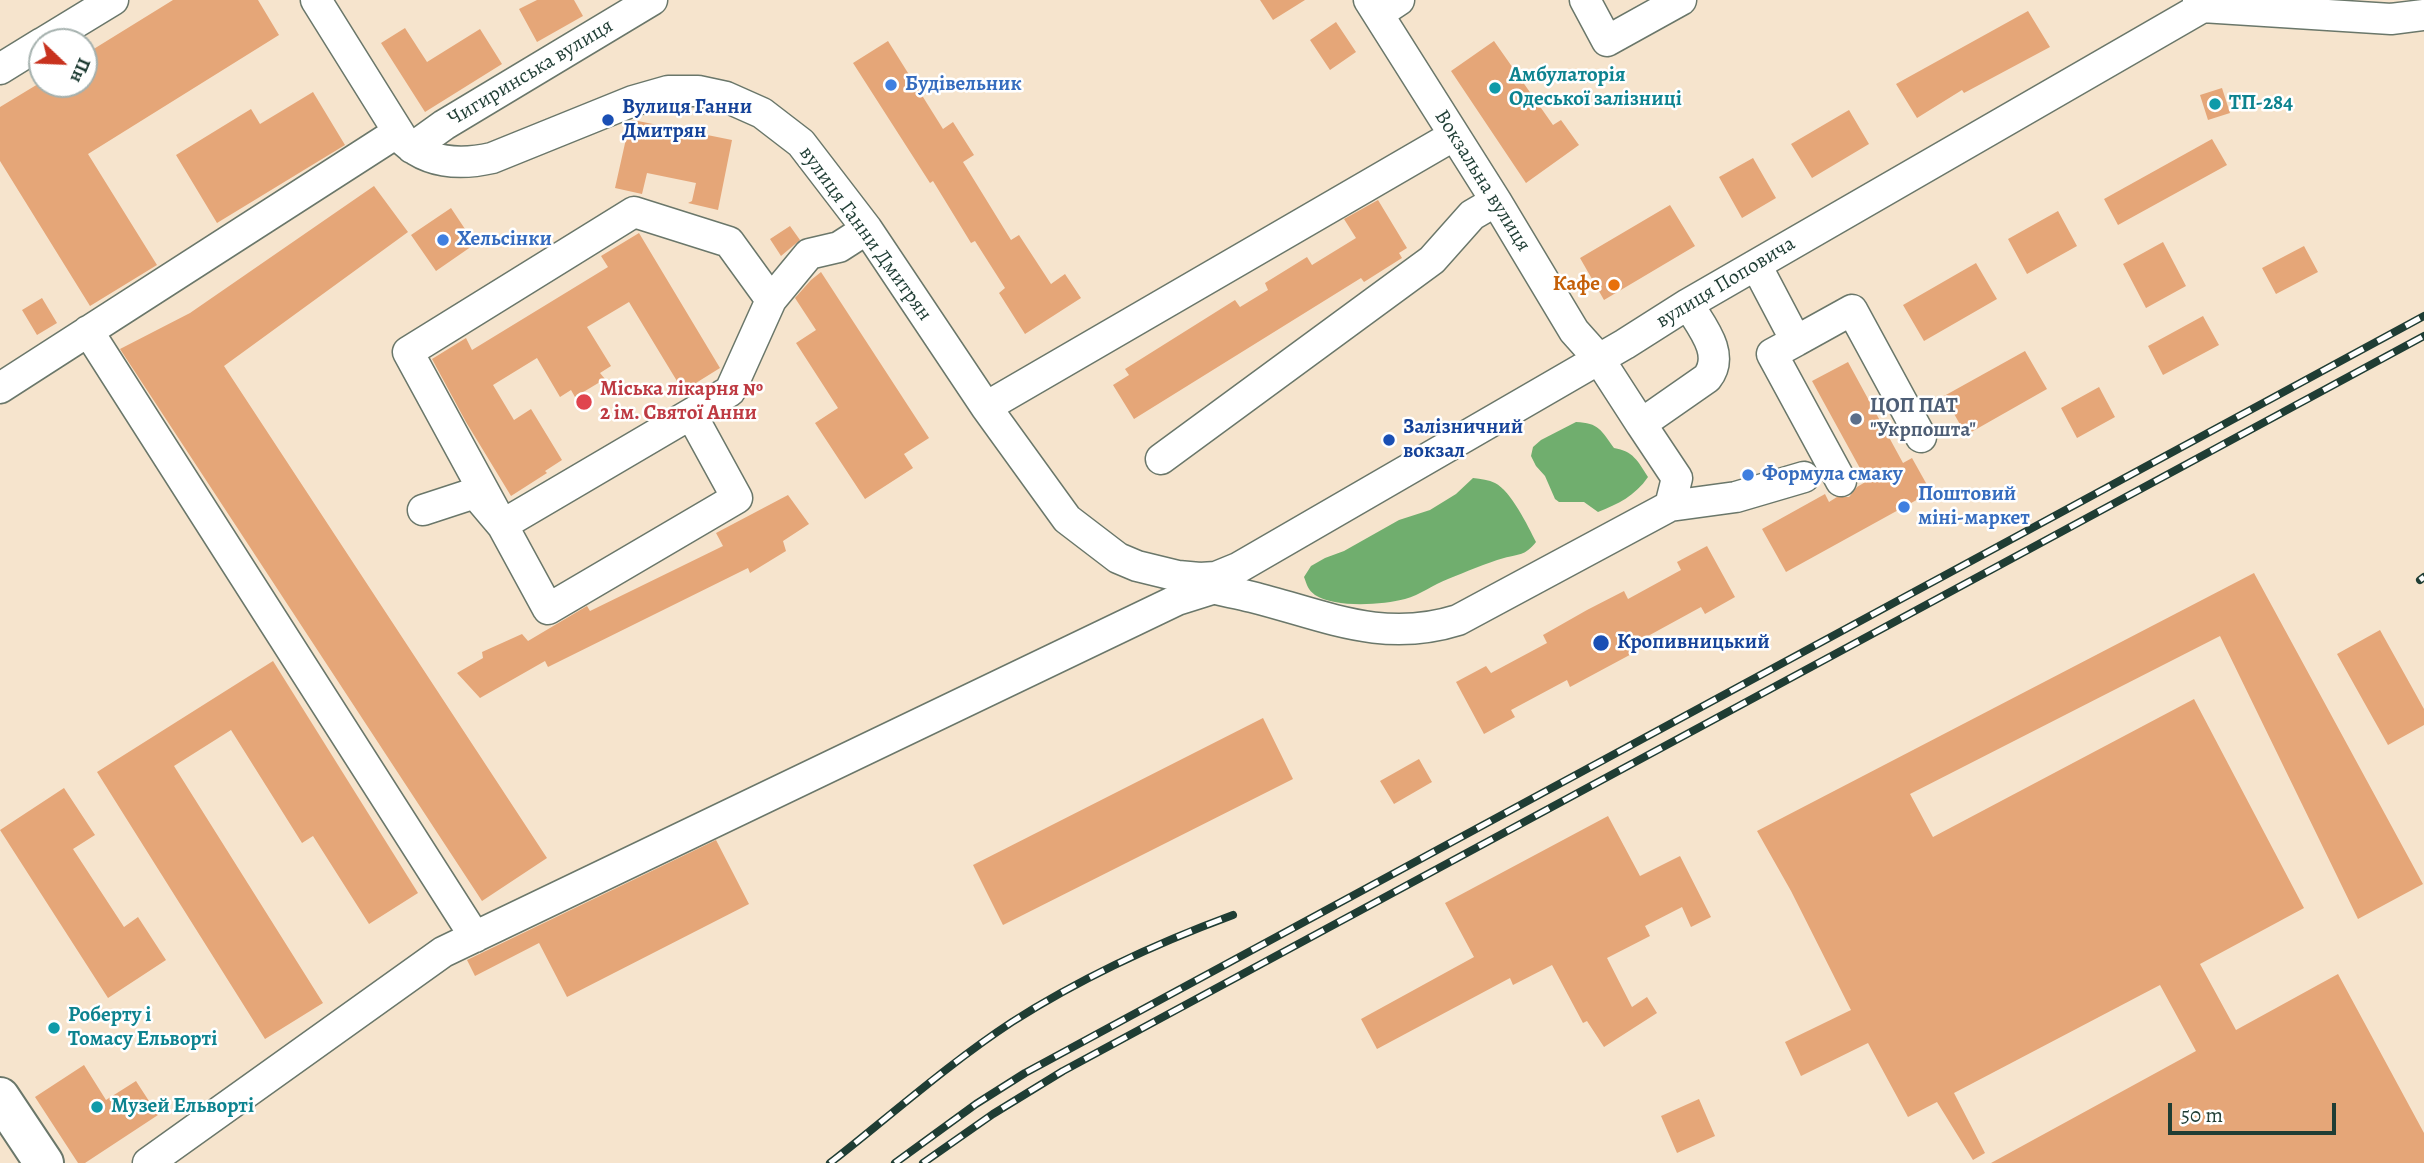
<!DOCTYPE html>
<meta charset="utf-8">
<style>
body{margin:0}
#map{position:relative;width:2424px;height:1163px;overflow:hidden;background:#f6e4cd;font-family:Alegreya,serif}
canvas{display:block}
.north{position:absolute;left:28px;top:28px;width:70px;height:70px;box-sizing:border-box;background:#fff;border:2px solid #a5b1ae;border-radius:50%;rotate:113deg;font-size:19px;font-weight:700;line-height:28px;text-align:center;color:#1f3d34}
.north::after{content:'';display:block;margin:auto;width:24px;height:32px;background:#c8321e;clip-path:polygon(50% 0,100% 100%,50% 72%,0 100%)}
.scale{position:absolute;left:2168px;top:1103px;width:168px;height:32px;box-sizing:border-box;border:4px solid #1f3d34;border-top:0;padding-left:9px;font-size:21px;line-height:24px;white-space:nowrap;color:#1f3d34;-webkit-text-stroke:5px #fff;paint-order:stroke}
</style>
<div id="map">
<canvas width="2424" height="1163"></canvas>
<div class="north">Пн</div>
<div class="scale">50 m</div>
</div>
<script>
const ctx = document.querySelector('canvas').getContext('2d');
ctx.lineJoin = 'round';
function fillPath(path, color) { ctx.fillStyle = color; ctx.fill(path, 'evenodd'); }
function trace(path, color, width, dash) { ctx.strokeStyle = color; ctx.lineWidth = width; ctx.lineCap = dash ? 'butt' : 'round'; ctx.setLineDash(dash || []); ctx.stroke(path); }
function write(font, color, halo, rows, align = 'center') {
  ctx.font = font + ' Alegreya,serif'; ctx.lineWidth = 5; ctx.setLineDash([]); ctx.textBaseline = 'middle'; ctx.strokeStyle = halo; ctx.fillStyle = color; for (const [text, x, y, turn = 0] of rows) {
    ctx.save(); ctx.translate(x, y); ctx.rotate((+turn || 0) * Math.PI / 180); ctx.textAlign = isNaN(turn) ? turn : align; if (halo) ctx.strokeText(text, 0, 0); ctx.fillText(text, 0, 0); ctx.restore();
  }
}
fillPath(new Path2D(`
 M1576,422c23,1 25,8 38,26 19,3 24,13 34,29 -13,19 -30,27 -50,35l-14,-10h-25l-4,-3 -10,-23 -9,-10 -5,-10 2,-9 8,-7z
 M1473,478c8,1 16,2 22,5 16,8 33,43 41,59 -11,14 -17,12 -32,16 -18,5 -38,14 -56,21 -14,5 -28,16 -43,20 -23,6 -70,9 -90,-4 -7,-5 -8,-10 -11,-18l7,-11 14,-8 19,-7 55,-31 31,-10 26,-16z`), '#70ae6e');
fillPath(new Path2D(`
 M173,0h85l21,35 -191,119 69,111 -67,41 -90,-145v-54l38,-23h46v-29z
 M537,0h37l9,16 -46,26 -18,-33z
 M1260,0h45l-32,20z
 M2028,11l22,36 -86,46 -2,-3 -45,28 -21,-34z
 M1336,22l20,30 -26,18 -20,-30z
 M405,28l22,34 53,-33 22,35 -77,48 -44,-69z
 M888,41l55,88 10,-7 21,33 -11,7 48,78 8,-5 32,49 14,-10 16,24 -56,36 -26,-41 6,-5 -30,-47 -4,2 -38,-62 -3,2 -77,-120z
 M1494,41l59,84 8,-5 18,25 -53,38 -75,-112z
 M2222,88l8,25 -22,7 -8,-25z
 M313,92l32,53 -128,78 -41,-68 75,-46 9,15z
 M1849,110l20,34 -57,34 -21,-34z
 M633,120l99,20 -14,70 -30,-7 4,-2 4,-18 -49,-10 -5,21 -27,-6 15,-67z
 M2212,139l15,26 -109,60 -14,-26z
 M1753,158l23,40 -34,20 -23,-41z
 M374,186l34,46 -184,134 323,492 -65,43 -362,-552 70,-36z
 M1378,200l29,48 -8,5 3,5 -38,24 -3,-4 -227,141 -21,-34 16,-10 -4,-6 110,-69 5,7 28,-17 -3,-7 42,-26 5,8 44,-27 -12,-19z
 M1670,205l25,41 -91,54 -24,-42z
 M451,208l24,36 -39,27 -25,-36z
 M2058,211l19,35 -50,28 -19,-35z
 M790,226l10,14 -19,16 -11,-17z
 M639,233l81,135 -37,23 -54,-89 -42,25 24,39 -11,7 5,6 -30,18 -4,-7 -11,7 -23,-39 -44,27 21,35 17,-11 31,51 -17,11 2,2 -36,23 -45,-74 -34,-63 34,-21 6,12 136,-83 -7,-11z
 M2163,242l23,44 -40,22 -23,-44z
 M2304,246l14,26 -42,22 -14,-26z
 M1976,263l21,36 -73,42 -21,-36z
 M821,272l108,166 -25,16 9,14 -48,31 -50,-76 23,-15 -42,-65 20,-13 -21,-32 16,-18z
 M42,298l15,25 -20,12 -15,-25z
 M2203,316l16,29 -56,30 -15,-29z
 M2025,351l22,38 -81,46 -22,-39z
 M1848,362l55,101 9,-5 19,34 -145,80 -24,-43 63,-35 4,8 8,-5h12l8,-10 10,-6 -55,-100z
 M2099,387l16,30 -38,21 -16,-30z
 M788,495l21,29 -26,17 3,10 -36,22 -2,-5 -200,99 -3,-6 -65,37 -23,-25 26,-15 -1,-6 40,-18 6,7 59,-35 3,5 133,-65 -7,-13z
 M1707,546l28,51 -30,17 -4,-7 -53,29 4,7 -82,44 -3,-7 -56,30 4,7 -31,17 -28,-52 30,-16 5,7 56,-30 -4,-8 44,-25 37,-19 4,8 53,-29 -4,-8z
 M2254,573l169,311 -65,35 -138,-283 -310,158 23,43 261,-138 110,209 -104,56 36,66 102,-56 86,159v30h-433l205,-112 -36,-66 -206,108 31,60 -12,7 -36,-58 -29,15 -40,-74 -67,33 -16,-34 66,-32 -60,-119 -34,-60z
 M2380,630l44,79v16l-36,20 -51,-91z
 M273,661l145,232 -49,31 -56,-88 -11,7 -71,-113 -57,36 149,237 -58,36 -168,-267z
 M1263,718l30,61 -290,146 -30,-60z
 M1419,759l13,23 -38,22 -14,-23z
 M64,788l31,47 -22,14 51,78 14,-10 28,43 -58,38 -108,-168z
 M1608,816l32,60 40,-20 31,61 -20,10 -9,-20 -37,19 5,10 -43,22 25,49 15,-10 10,16 -53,34 -17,-26 -4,2 -31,-58 -39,20 -3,-7 -133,71 -16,-30 113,-62 -29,-54z
 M716,840l33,64 -182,93 -28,-54 -64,33 -8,-16z
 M84,1065l22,35 30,-19 22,34 -73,48h-7l-43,-66z
 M1699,1099l16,37 -38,17 -16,-37z`), '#e5a678');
const minor = new Path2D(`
 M316,0l88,141c25,23 57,24 88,17l141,-57 35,-10h30l28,6 36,16 39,30 66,86 119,178 81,112 51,39 19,8 41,10 22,2 16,-1 22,-9 387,-224 63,-40 527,-304
 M1369,0l127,201 78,130 25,28 42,65 66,-46c19,-24 -6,-52 -19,-74
 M1585,0l22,41 74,-41
 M2198,0l4,7 189,12 33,-4
 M1378,14l21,-14
 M44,42l69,-42
 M0,69l42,-26
 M412,148l32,-23 208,-125
 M1756,265l40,76 56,-31 69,127
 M88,331l387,606
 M1796,341l-24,13 69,127
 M0,388l398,-256
 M986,407l467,-271
 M691,414l46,84 -189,111 -140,-257 226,-140 95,30 42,58
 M1161,459l271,-199 40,-45 24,-14
 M1670,506l66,-9 68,-20
 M423,510l52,-17 27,32 228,-134 41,-91 38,-46 30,-7 28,-18
 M1195,583c19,7 38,9 57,14 72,18 130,47 206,23l212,-114 7,-28 -36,-54
 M148,1163l295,-211 734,-352 35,-11`);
const major = new Path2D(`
 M0,1097l44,66`);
trace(minor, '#6a776a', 33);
trace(major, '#6a776a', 42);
trace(minor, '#fff', 30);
trace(major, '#fff', 38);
const rail = new Path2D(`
 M2420,580l4,-3
 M830,1163c60,-47 118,-99 182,-141 69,-44 145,-79 221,-107
 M895,1163l81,-59 49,-31 1399,-757
 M923,1163l70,-49 70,-43 1361,-735`);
trace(rail, '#1f3d34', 8);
trace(rail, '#fff', 5, [16]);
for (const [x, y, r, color] of [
 [891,85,7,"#3f7fe0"],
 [1495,88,7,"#0f9aa8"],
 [2215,104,7,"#0f9aa8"],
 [608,120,7,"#1a4fb4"],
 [443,240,7,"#3f7fe0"],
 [1614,285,7,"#e8710a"],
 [584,402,9,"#e0444e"],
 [1856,419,7,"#5c6f8a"],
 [1389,440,7,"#1a4fb4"],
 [1748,475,7,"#3f7fe0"],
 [1904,507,7,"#3f7fe0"],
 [1601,643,9,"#1a4fb4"],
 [54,1028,7,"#0f9aa8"],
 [97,1107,7,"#0f9aa8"]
]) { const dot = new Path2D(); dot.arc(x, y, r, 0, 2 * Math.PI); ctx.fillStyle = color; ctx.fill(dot); trace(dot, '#fff', 2.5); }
write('21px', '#1f3d34', '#fff', [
 ["Чигиринська вулиця",531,73,-31],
 ["Вокзальна вулиця",1482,181,58],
 ["вулиця Ганни Дмитрян",865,234,54],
 ["вулиця Поповича",1726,283,-31]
]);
write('bold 21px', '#0d838f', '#fff', [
 ["Амбулаторія",1509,76],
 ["Одеської залізниці",1509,100],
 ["ТП-284",2229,104],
 ["Роберту і",68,1016],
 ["Томасу Ельворті",68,1040],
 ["Музей Ельворті",111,1107]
], 'left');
write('bold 21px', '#366cbe', '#fff', [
 ["Будівельник",905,85],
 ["Хельсінки",457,240],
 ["Формула смаку",1762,475],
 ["Поштовий",1918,495],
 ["міні-маркет",1918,519]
], 'left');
write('bold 21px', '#164399', '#fff', [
 ["Вулиця Ганни",622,108],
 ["Дмитрян",622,132],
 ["Залізничний",1403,428],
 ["вокзал",1403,452],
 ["Кропивницький",1617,643]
], 'left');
write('bold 21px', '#c56008', '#fff', [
 ["Кафе",1600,285]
], 'right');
write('bold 21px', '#be3a42', '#fff', [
 ["Міська лікарня №",600,390],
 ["2 ім. Святої Анни",600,414]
], 'left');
write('bold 21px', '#4e5e75', '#fff', [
 ["ЦОП ПАТ",1870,407],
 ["\"Укрпошта\"",1870,431]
], 'left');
</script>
